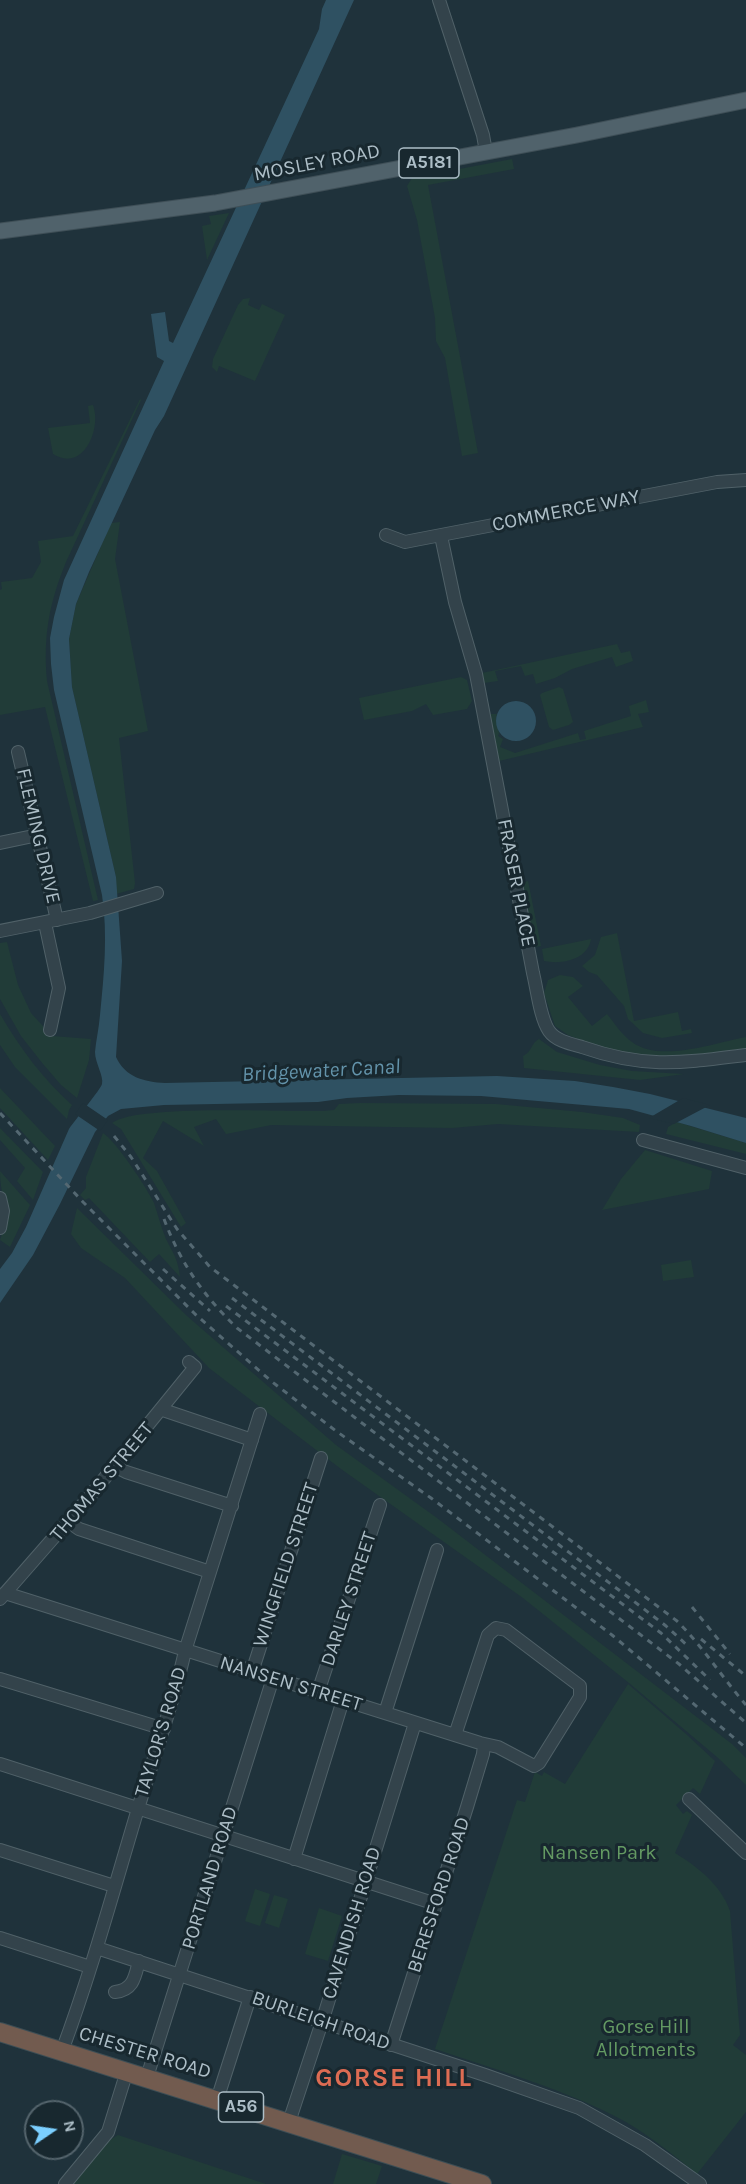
<!DOCTYPE html>
<style>
body{margin:0}
#map{position:relative;width:746px;height:2184px;overflow:hidden;background:#1f323b;font-family:Karla,sans-serif}
canvas{display:block}
.north{position:absolute;left:24px;top:2100px;width:60px;height:60px;box-sizing:border-box;background:#18282f;border:2px solid #54646c;border-radius:50%;rotate:77deg;font-size:16px;font-weight:700;line-height:24px;text-align:center;color:#adbec7}
.north::after{content:'';display:block;margin:auto;width:21px;height:27px;background:#7bcfff;clip-path:polygon(50% 0,100% 100%,50% 72%,0 100%)}
</style>
<div id="map">
<canvas width="746" height="2184"></canvas>
<div class="north">N</div>
</div>
<script>
const ctx = document.querySelector('canvas').getContext('2d');
ctx.lineJoin = 'round';
function fillPath(path, color) { ctx.fillStyle = color; ctx.fill(path, 'evenodd'); }
function trace(path, color, width, dash) { ctx.strokeStyle = color; ctx.lineWidth = width; ctx.lineCap = dash ? 'butt' : 'round'; ctx.setLineDash(dash || []); ctx.stroke(path); }
function write(font, color, halo, rows, align = 'center') {
  ctx.font = font + ' Karla,sans-serif'; ctx.lineWidth = 6; ctx.setLineDash([]); ctx.textBaseline = 'middle'; ctx.strokeStyle = halo; ctx.fillStyle = color; for (const [text, x, y, turn = 0] of rows) {
    ctx.save(); ctx.translate(x, y); ctx.rotate((+turn || 0) * Math.PI / 180); ctx.textAlign = isNaN(turn) ? turn : align; if (halo) ctx.strokeText(text, 0, 0); ctx.fillText(text, 0, 0); ctx.restore();
  }
}
fillPath(new Path2D(`
 M512,159l2,10 -86,16 50,268 -16,3 -17,-98 -9,-17 -1,-23 -18,-98 -10,-34 5,-8z
 M229,213l-22,47 -5,-34 9,-2 -2,-8z
 M250,298l-2,7 11,5 3,-6 23,11 -30,66 -36,-15 -2,6 -5,-5 1,-8 25,-54 5,-6z
 M140,399l1,1 -75,162c-17,42 -23,74 -19,119l51,219 -5,1 -48,-194 -45,8v-125l2,-1 -1,-7 31,-4 9,-16 -3,-21 35,-5z
 M93,405c9,24 -10,68 -40,49l-5,-26 42,-5 -2,-17z
 M120,522l-5,37 33,172 -29,7 16,145 -1,6 -18,5v-17l-44,-190 -3,-48 7,-35 35,-81z
 M617,644l4,9 9,-2 3,10 -17,6 -4,-10 -40,12 -17,9 -19,6 -3,-10 -8,2 -4,-10 -26,5 3,10 -14,2 -2,-10z
 M461,677l6,3 5,21 -5,8 -34,6 -7,-11 -14,7 -48,9 -5,-22z
 M559,687l4,2 10,33 -4,3 -16,5 -4,-3 -9,-32 2,-2z
 M646,700l3,12 -11,2 5,13 -144,34 -9,-47h7l-1,4 3,15 -1,3 5,3 -3,8 15,6 63,-20 2,7 6,-1 -2,-8 47,-15 -2,-10z
 M528,881l13,65 -6,1 -13,-64z
 M617,933l17,88 44,-9 4,19 9,-2 1,4 -30,5 -19,-5 -15,-14 -4,-13 -27,-31 -8,-3 -7,-6 13,-11 6,-18z
 M591,939c-3,20 -28,26 -47,22l-2,-12z
 M7,942l11,43 13,28 21,23 39,3 -2,21 -12,38 -16,-13 -18,-21 -22,-28 -21,-37v-56z
 M560,975l13,2 10,9 -15,11 24,29 15,-12c8,10 15,21 25,28 27,21 83,1 114,-5v14l-67,7 -68,-6 -43,-17 -13,-9 -11,-33 4,-13z
 M0,1014c20,34 42,64 72,91l-3,5 -2,9 -52,-52 -15,-22z
 M539,1039l18,13 43,13 32,6 52,3 -44,6 -116,-12 -1,-12c9,-4 8,-13 16,-17z
 M0,1088l55,58 -7,14 -48,-52z
 M360,1103l136,1 86,8 41,6 17,7 -1,7 -141,-8 -46,4 -181,-3 -45,9 -10,-15 -22,8 10,19 -41,-25 -20,37 14,13 29,52 -5,4 -60,-98 -9,-6c24,-19 173,-11 211,-12l11,-1 5,-6z
 M677,1122l69,21v11l-80,-20 2,-7z
 M0,1128l43,44 -10,28 -16,-19 8,-13 -25,-28z
 M103,1133c13,8 44,55 51,70 4,12 7,24 12,36 8,16 12,20 14,38l-21,-23 -9,8 -61,-64 -4,2 -5,-5 6,-7v-11z
 M645,1150l67,21 -3,18 -107,21 19,-31z
 M0,1171l30,34 -20,42 -10,-7c11,-29 0,-41 0,-69z
 M77,1208l110,108 149,129 101,73 295,226 14,14v27l-29,-28 -88,-74 -106,-85 -182,-129 -132,-101 -84,-90 -44,-30 -10,-14z
 M691,1260l3,17 -31,4 -2,-16z
 M628,1684l58,50 29,27 -15,33 -7,-6 -17,17 7,9 4,-3 5,4 -17,38c23,14 46,32 55,58l10,124 -7,10 13,10v57l-49,62c-23,-19 -46,-37 -71,-52 -60,-33 -127,-51 -191,-73l82,-249 8,2 10,-30 7,4 2,-4 21,12z
 M255,1889l15,5 -10,32 -15,-5z
 M274,1895l14,4 -9,29 -14,-5z
 M319,1908l23,8 -14,45 -23,-7z
 M118,2135l148,49h-194l36,-43z
 M342,2154l40,12 -6,18h-43z`), '#213c38');
fillPath(new Path2D(`
 M326,0h28l-190,416 -9,14 -66,142 -13,32 -7,35 3,48 44,190 6,84 -6,96c9,20 28,25 49,26l332,-7 78,5 38,6 37,7 96,24v25l-55,-17 -62,-17 -148,-13 -82,-1 -52,3 -29,4 -154,3 -43,4 -13,7 -13,16 -35,72 -27,51 -33,48v-34l12,-16 14,-26 43,-98c6,-9 32,-40 33,-45 2,-8 -7,-21 -7,-32 1,-12 4,-24 5,-37 4,-40 8,-80 2,-120l-48,-205 -3,-26 -1,-26 4,-21 10,-37 100,-219 -7,-4 -6,-43 14,-2 4,29 4,2 146,-314 3,-20z
 M496 721a20 20 0 1 1 40 0a20 20 0 1 1-40 0Z`), '#2f5162');
fillPath(new Path2D(`
 M683,1098l27,7 -36,19 -25,-6z
 M83,1103l25,17 -8,11 -25,-17z`), '#1f323b');
const minor = new Path2D(`
 M439,0l44,135 3,17
 M386,535l19,7 10,-2 302,-58 29,-2
 M441,536l14,66 21,72 57,299c4,16 7,45 16,58 7,10 22,13 33,16 63,22 99,16 164,8
 M18,752l39,168
 M0,843l38,-8
 M45,923l14,65 -9,42
 M0,931l90,-18 67,-20
 M643,1140l103,28
 M0,1198l3,13 -3,17
 M163,1410l89,30
 M114,1466l12,6 106,34
 M69,1522l10,7 131,43
 M5,1593l475,150 18,4 36,19 5,-3 41,-66v-11l-74,-56 -10,-2 -8,7 -33,100
 M0,1599l90,-103 105,-129 -6,-5
 M252,1672l69,-214
 M0,1679l164,50
 M318,1692l62,-187
 M385,1713l52,-163
 M0,1764l436,140
 M689,1799l57,54
 M0,1850l114,36
 M294,1859l49,-159
 M0,1938l90,29
 M97,1948l388,127 94,33 66,37 55,39
 M115,1992c19,-2 20,-16 24,-31
 M391,2045l76,-238 16,-53 1,-10
 M62,2051c29,-78 51,-159 75,-239 16,-54 36,-106 48,-161l75,-237
 M147,2077l126,-399
 M217,2100l33,-103
 M289,2122l33,-100 93,-299
 M65,2184l43,-52 19,-61`);
const major = new Path2D(`
 M0,231l215,-28 362,-68 169,-35`);
const highway = new Path2D(`
 M0,2032l482,152`);
trace(minor, '#506168', 14);
trace(major, '#3f4f57', 17);
trace(highway, '#3d4e55', 20);
trace(minor, '#33434b', 12);
trace(major, '#50626b', 15);
trace(highway, '#725b4f', 18);
trace(new Path2D(`
 M0,1113l83,89 112,112 76,67 65,50 95,67 181,137 134,113
 M114,1136l17,21 46,72 33,38 467,354c26,26 45,56 69,84
 M164,1219c17,45 39,76 73,109l442,336 67,59
 M163,1269l47,42
 M232,1298l408,308 26,20 23,21
 M226,1306l399,300 36,27 49,47
 M692,1607l38,47
 M701,1639l45,37`), '#546872', 3, [6, 6]);
for (const [x, y, w] of [
 [429,163,60],
 [241,2107,45]
]) { const box = new Path2D(); box.roundRect(x - w / 2, y - 15, w, 30, 4.5); ctx.fillStyle = '#18282f'; ctx.fill(box); trace(box, '#adbec7', 1.5); }
write('bold 18px', '#adbec7', null, [
 ["A5181",429,163],
 ["A56",241,2107]
]);
write('20px', '#adbec7', '#18282f', [
 ["MOSLEY ROAD",317,163,-11],
 ["COMMERCE WAY",566,511,-11],
 ["FLEMING DRIVE",38,836,77],
 ["FRASER PLACE",516,883,79],
 ["THOMAS STREET",102,1482,-50],
 ["WINGFIELD STREET",286,1565,-72],
 ["DARLEY STREET",349,1599,-72],
 ["NANSEN STREET",291,1684,17],
 ["TAYLOR'S ROAD",161,1732,-73],
 ["PORTLAND ROAD",210,1878,-73],
 ["BERESFORD ROAD",439,1895,-72],
 ["CAVENDISH ROAD",352,1923,-73],
 ["BURLEIGH ROAD",321,2021,19],
 ["CHESTER ROAD",145,2053,17]
]);
write('20px', '#649a63', '#18282f', [
 ["Nansen Park",599,1853],
 ["Gorse Hill",646,2027],
 ["Allotments",646,2050]
]);
write('italic 21px', '#6393aa', '#18282f', [
 ["Bridgewater Canal",321,1071,-3]
]);
ctx.letterSpacing = '1.5px';
write('bold 26px', '#dd6c53', '#18282f', [
 ["GORSE HILL",394,2079]
]);
ctx.letterSpacing = '0px';
</script>
